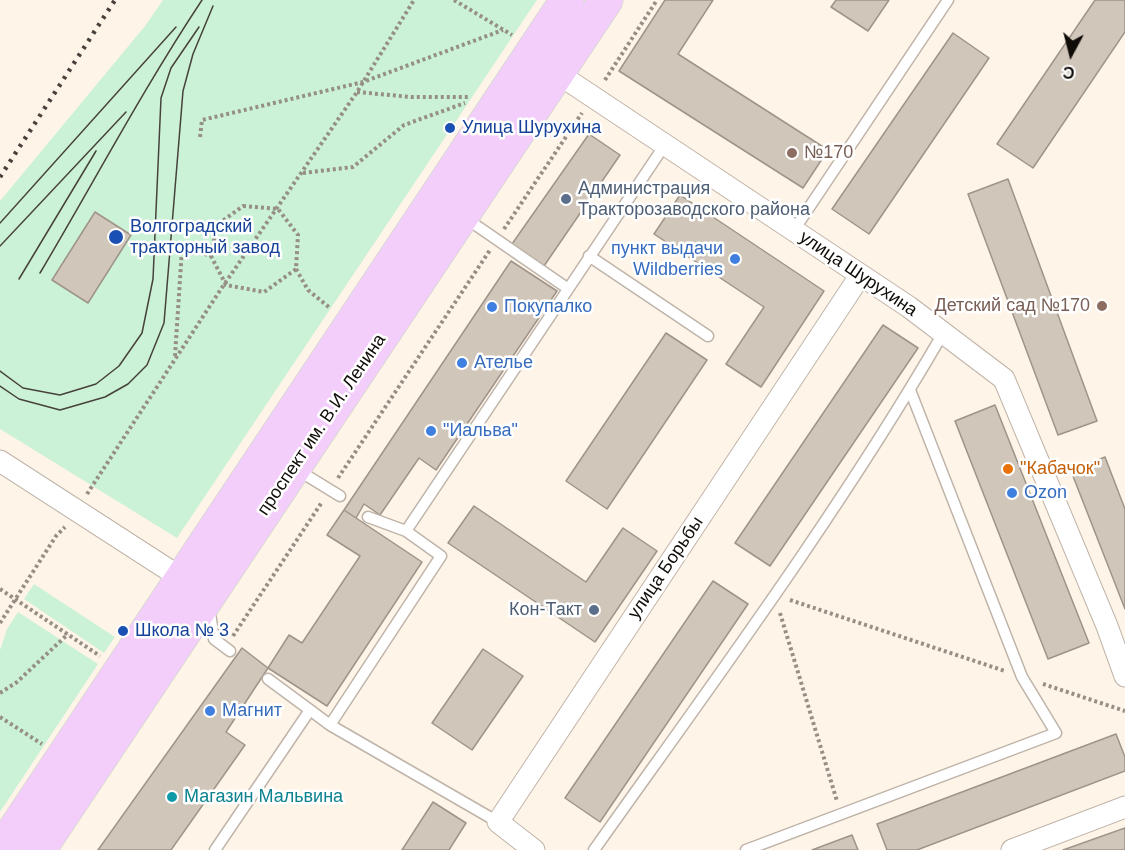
<!DOCTYPE html>
<meta charset="utf-8">
<style>
body{margin:0}
#map{position:relative;width:1125px;height:850px;overflow:hidden;background:#fff4e8;font-family:Helvetica,sans-serif}
canvas{display:block}
.north{position:absolute;left:1041px;top:24px;width:60px;height:60px;-webkit-text-stroke:4px #fff;paint-order:stroke;rotate:187deg;font-size:16px;font-weight:700;line-height:24px;text-align:center;color:#100c08}
.north::after{content:'';display:block;margin:auto;width:21px;height:27px;background:#100c08;clip-path:polygon(50% 0,100% 100%,50% 72%,0 100%)}
</style>
<div id="map">
<canvas width="1125" height="850"></canvas>
<div class="north">С</div>
</div>
<script>
const ctx = document.querySelector('canvas').getContext('2d');
ctx.lineJoin = 'round';
function fillPath(path, color) { ctx.fillStyle = color; ctx.fill(path, 'evenodd'); }
function trace(path, color, width, dash) { ctx.strokeStyle = color; ctx.lineWidth = width; ctx.lineCap = dash ? 'butt' : 'round'; ctx.setLineDash(dash || []); ctx.stroke(path); }
function write(font, color, halo, rows, align = 'center') {
  ctx.font = font + ' Helvetica,sans-serif'; ctx.lineWidth = 5; ctx.setLineDash([]); ctx.textBaseline = 'middle'; ctx.strokeStyle = halo; ctx.fillStyle = color; for (const [text, x, y, turn = 0] of rows) {
    ctx.save(); ctx.translate(x, y); ctx.rotate((+turn || 0) * Math.PI / 180); ctx.textAlign = isNaN(turn) ? turn : align; if (halo) ctx.strokeText(text, 0, 0); ctx.fillText(text, 0, 0); ctx.restore();
  }
}
fillPath(new Path2D(`
 M163,0h374l-360,538 -177,-109v-228l145,-175z
 M34,584l81,53 -11,16 -80,-54z
 M18,612l80,52 -98,148v-162l7,-21z`), '#cbf2d7');
const building = new Path2D(`
 M665,0h48l-35,54 150,96 -25,38 -184,-117z
 M836,0h53l-21,31 -37,-24z
 M1095,0h30v32l-92,136 -36,-24z
 M953,33l36,25 -120,176 -37,-25z
 M589,134l31,21 -76,111 -32,-22z
 M1008,179l89,242 -39,14 -90,-241z
 M680,195l144,96 -63,96 -35,-23 38,-57 -110,-73z
 M95,212l36,23 -43,68 -36,-23z
 M511,261l46,30 -121,179 -17,-12 -39,57 -16,-11 -8,14 -12,-8z
 M883,325l35,23 -148,218 -35,-23z
 M666,333l41,27 -100,149 -41,-28z
 M995,405l94,238 -41,16 -93,-238z
 M1105,457l20,52v100l-54,-138z
 M474,506l112,76 37,-54 34,23 -62,91 -147,-99z
 M344,510l78,52 -95,144 -59,-38 21,-33 13,8 58,-87 -33,-21z
 M713,581l35,23 -148,218 -35,-24z
 M242,648l26,20 -42,64 19,13 -74,105h-73z
 M483,649l40,27 -51,74 -40,-27z
 M1116,734l9,23v14l-208,79h-30l-10,-26z
 M433,802l33,21 -17,27h-47z
 M1125,828v22h-62z
 M852,835l6,15h-46z`);
fillPath(building, '#d0c6ba');
trace(building, '#9e9489', 1.5);
const lane = new Path2D(`
 M464,217l103,71
 M794,230l154,-230
 M589,256l119,80
 M296,469l44,27
 M368,517l38,14
 M209,607l5,32 16,12
 M268,679l42,31
 M330,725l168,97
 M215,850l95,-140 20,15 111,-169 -35,-25 258,-385
 M594,850c120,-169 244,-336 348,-515
 M746,850l310,-117 -34,-56 -112,-287`);
const street = new Path2D(`
 M548,67l361,240 95,72 103,247 18,50
 M0,461l192,124
 M534,850l-36,-28 362,-546
 M1012,850l113,-43`);
const primary = new Path2D(`
 M1,850l566,-850
 M39,850l567,-850`);
trace(lane, '#bfb4a9', 13);
trace(street, '#bfb4a9', 23);
trace(primary, '#d9d8d7', 35);
trace(new Path2D(`
 M454,0l58,35
 M605,80l52,-80
 M357,92l54,5h59
 M200,137l2,-17 161,-38 140,-52
 M303,173l50,-6 51,-42 61,-22
 M243,206l35,3 20,26 -2,34 -32,23 -38,-7 -15,-29 6,-31z
 M504,229l78,-116
 M193,250l18,6
 M296,269l12,21 22,18
 M175,356l7,-107
 M338,478l152,-228
 M87,494l134,-205 136,-197 57,-92
 M0,589l100,67
 M790,600l215,71
 M780,613l57,188
 M0,623l56,-87 9,-9
 M233,636l89,-134
 M1043,684l82,27
 M0,693l17,-11 51,-48
 M0,717l42,27`), '#968f86', 4, [3, 3]);
trace(lane, '#fff', 10);
trace(street, '#fff', 21);
trace(primary, '#f4cefa', 33);
trace(new Path2D(`
 M0,223l176,-196
 M0,246l126,-134
 M40,273c54,-91 103,-184 162,-273
 M19,279l77,-128
 M0,371l23,17 37,7 36,-11 23,-18 23,-33 11,-54 8,-181 10,-30 28,-41
 M0,386l19,13 41,11 45,-13 23,-13 19,-19 17,-42 19,-232 10,-37 20,-48`), '#47413b', 1.5);
trace(new Path2D(`
 M0,177l115,-177`), '#47413b', 4.5, [3, 6]);
for (const [x, y, r, color] of [
 [450,128,6,"#1a4fb4"],
 [792,153,6,"#8d6e63"],
 [566,199,6,"#5c6f8a"],
 [116,237,8,"#1a4fb4"],
 [735,259,6,"#3f7fe0"],
 [1102,306,6,"#8d6e63"],
 [492,307,6,"#3f7fe0"],
 [462,363,6,"#3f7fe0"],
 [431,431,6,"#3f7fe0"],
 [1008,469,6,"#e8710a"],
 [1012,493,6,"#3f7fe0"],
 [594,610,6,"#5c6f8a"],
 [123,631,6,"#1a4fb4"],
 [210,711,6,"#3f7fe0"],
 [172,797,6,"#0f9aa8"]
]) { const dot = new Path2D(); dot.arc(x, y, r, 0, 2 * Math.PI); ctx.fillStyle = color; ctx.fill(dot); trace(dot, '#fff', 2); }
write('18px', '#164399', '#fff', [
 ["Улица Шурухина",462,128],
 ["Волгоградский",130,227],
 ["тракторный завод",130,248],
 ["Школа № 3",135,631]
], 'left');
write('18px', '#785e54', '#fff', [
 ["№170",804,153],
 ["Детский сад №170",1090,306,"right"]
], 'left');
write('18px', '#4e5e75', '#fff', [
 ["Администрация",578,189],
 ["Тракторозаводского района",578,210],
 ["Кон-Такт",582,610,"right"]
], 'left');
write('18px', '#366cbe', '#fff', [
 ["пункт выдачи",723,249,"right"],
 ["Wildberries",723,270,"right"],
 ["Покупалко",504,307],
 ["Ателье",474,363],
 ["\"Иальва\"",443,431],
 ["Ozon",1024,493],
 ["Магнит",222,711]
], 'left');
write('18px', '#100c08', '#fff', [
 ["улица Шурухина",858,274,34],
 ["проспект им. В.И. Ленина",322,425,-56],
 ["улица Борьбы",666,568,-56]
]);
write('18px', '#c56008', '#fff', [
 ["\"Кабачок\"",1020,469]
], 'left');
write('18px', '#0d838f', '#fff', [
 ["Магазин Мальвина",184,797]
], 'left');
</script>
